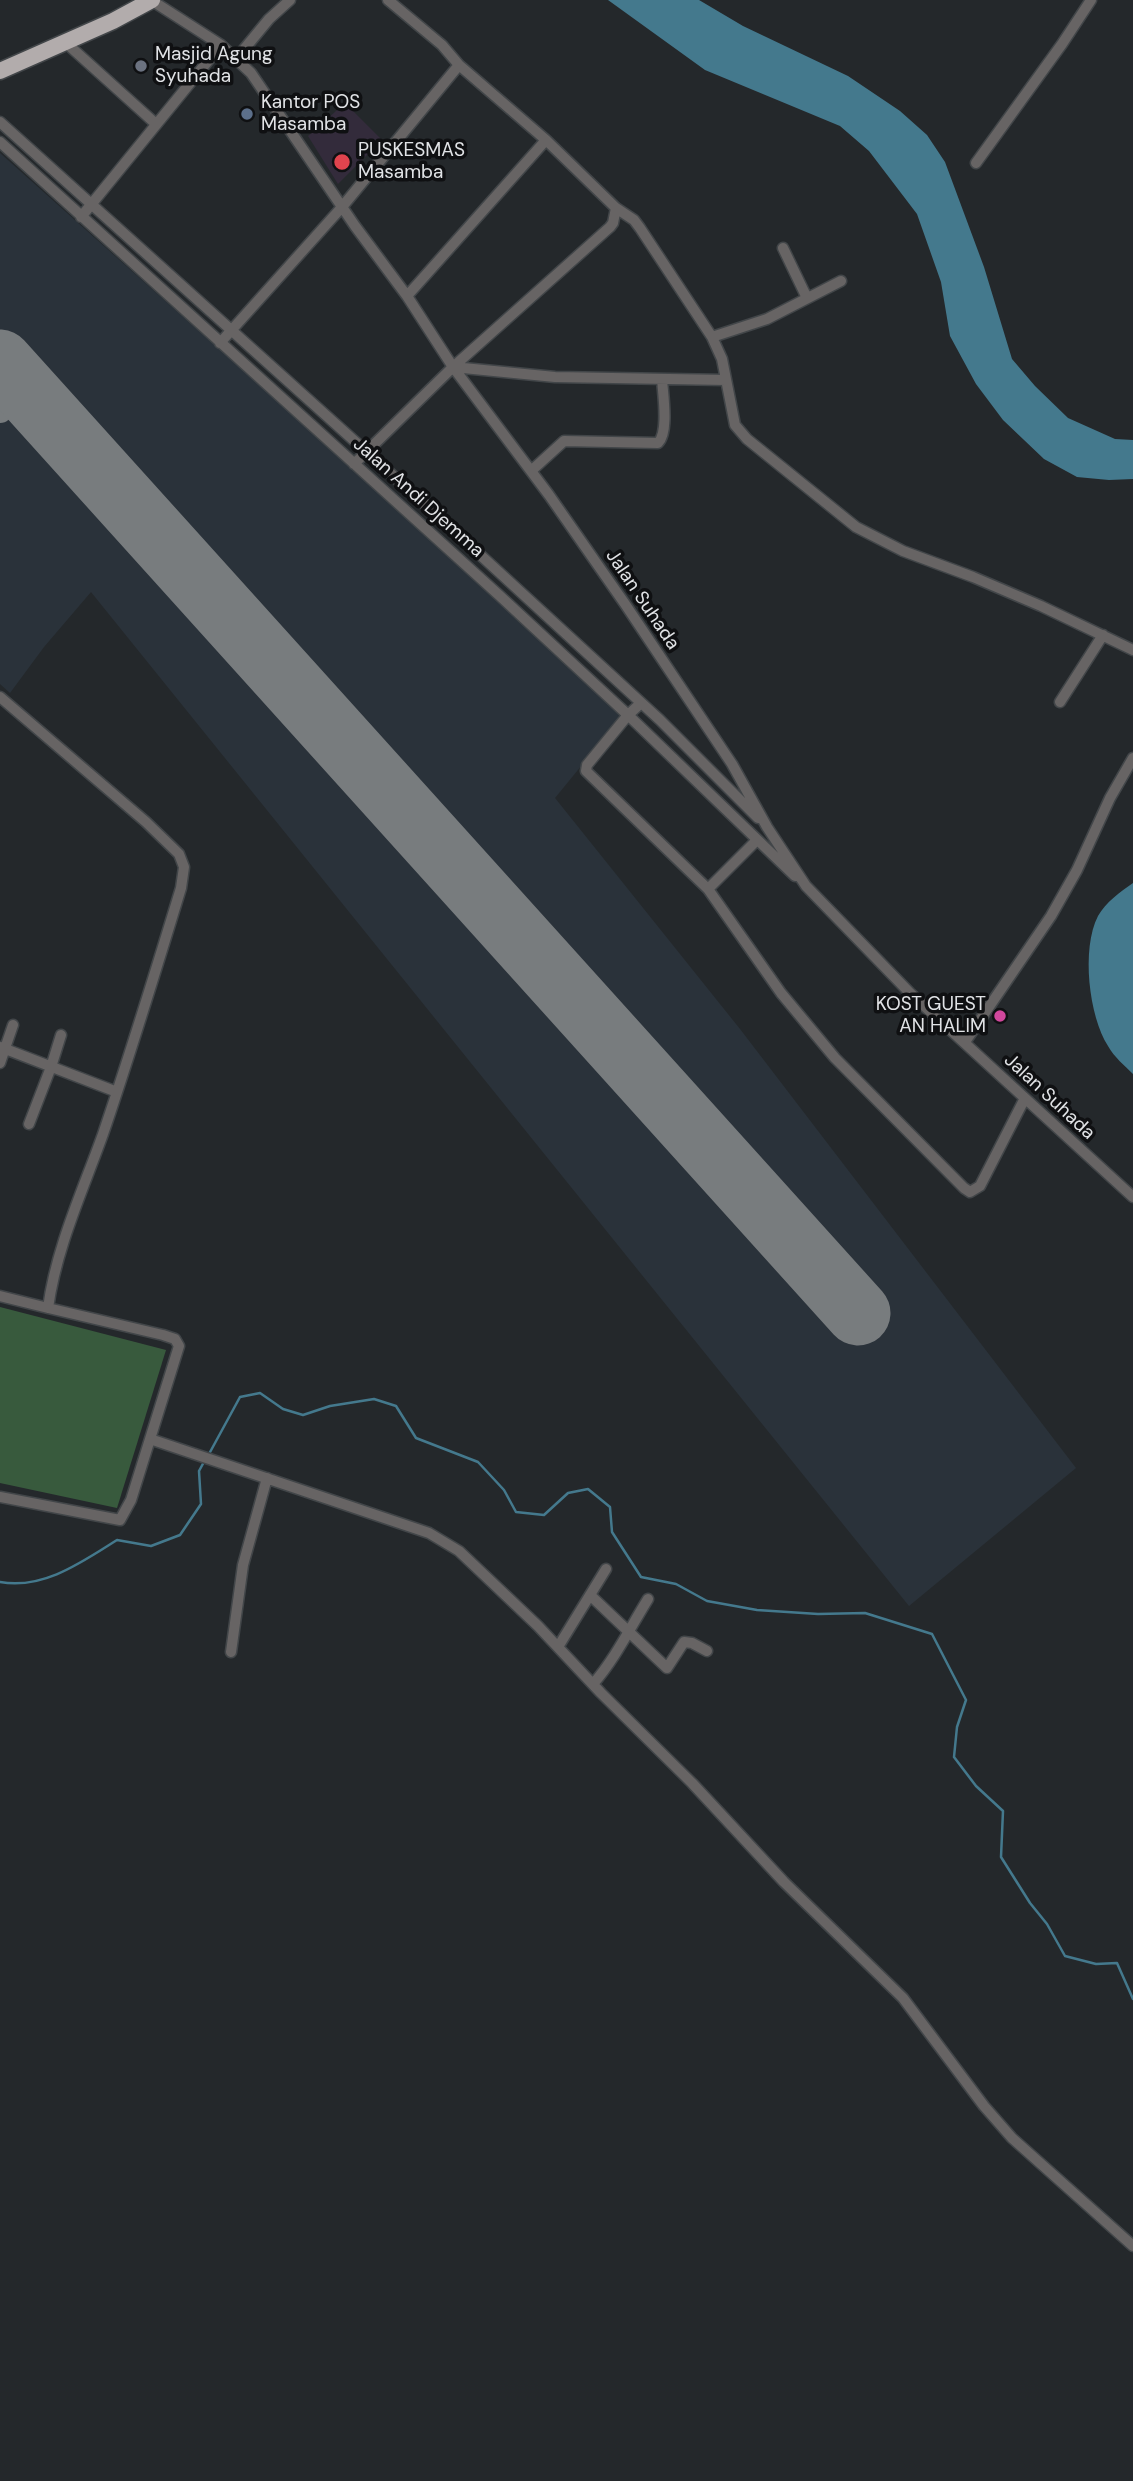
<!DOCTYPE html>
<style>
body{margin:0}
canvas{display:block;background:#24282b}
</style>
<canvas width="1133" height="2481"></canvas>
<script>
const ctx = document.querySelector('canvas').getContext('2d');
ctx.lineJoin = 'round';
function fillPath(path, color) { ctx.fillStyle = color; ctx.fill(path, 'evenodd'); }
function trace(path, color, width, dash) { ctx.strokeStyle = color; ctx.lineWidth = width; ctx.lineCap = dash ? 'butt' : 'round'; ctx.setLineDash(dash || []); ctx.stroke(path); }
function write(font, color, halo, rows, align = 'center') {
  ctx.font = font + ' "DM Sans",sans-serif'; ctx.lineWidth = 7; ctx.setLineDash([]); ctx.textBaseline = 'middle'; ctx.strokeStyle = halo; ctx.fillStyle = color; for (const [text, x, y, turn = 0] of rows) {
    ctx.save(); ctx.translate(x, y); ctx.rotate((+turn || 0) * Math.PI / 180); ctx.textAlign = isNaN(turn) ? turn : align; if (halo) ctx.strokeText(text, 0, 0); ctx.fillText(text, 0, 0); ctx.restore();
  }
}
fillPath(new Path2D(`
 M0,153l457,409 165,154 -67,82 185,231 336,439 -167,138 -818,-1014 -47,55 -34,46 -10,-9z`), '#2a323a');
fillPath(new Path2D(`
 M345,103l37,37 -44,44 -30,-48z`), '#332b3b');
fillPath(new Path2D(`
 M0,1307l166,43 -49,158 -117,-25z`), '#385a3d');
fillPath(new Path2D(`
 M608,0h91l44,26 105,50 52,35 27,24 18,27 39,105 28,92 23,27 33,32 47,21 18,1v39l-24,1 -32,-3 -33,-18 -41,-39 -27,-36 -26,-48 -9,-54 -24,-68 -48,-63 -29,-25 -135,-56z
 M1133,883v191c-8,-8 -19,-17 -25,-28 -19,-30 -27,-97 -10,-130 8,-14 22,-24 35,-33z`), '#44798d');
trace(new Path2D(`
 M209,1454l31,-57 20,-4 23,16 20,6 27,-9 44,-7 22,7 20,32 62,24 26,28 12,22 28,3 24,-22 20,-4 22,18 2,25 29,45 35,7 31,17 50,9 61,4 47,-1 67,21 34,66 -9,27 -3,30 22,29 27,25 -2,46 29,46 17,21 18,32 31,8 21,-1 16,36
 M0,1582c43,8 82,-20 117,-42l34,6 29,-11 21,-31 -2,-33 6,-11`), '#44798d', 2.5);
trace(new Path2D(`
 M0,410l24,-21`), '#787c7e', 26);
trace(new Path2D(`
 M0,362l858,951`), '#787c7e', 65);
const minor = new Path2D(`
 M151,0l70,45 30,28 104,153 52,70 46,71 96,128 76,109 107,160 35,63 39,59 104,107 223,204
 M65,42l91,82
 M236,59l33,-40 21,-19
 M0,122l439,395 221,203 98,98
 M0,142l500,454 128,119 167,161
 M976,163l86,-119 29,-44
 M616,208l18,12 6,8 72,109 10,22 13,66 12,14 109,88 47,24 70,26 68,29 92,44
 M81,217l140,-172
 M783,248l24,50
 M407,296l139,-156
 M712,337l55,-18 74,-38
 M220,343l122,-136 117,-142
 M453,367l102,10 171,3
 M354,464l99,-97 157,-140 3,-4 3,-15 -70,-68 -87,-75 -17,-20 -54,-45
 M531,471l33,-30 94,2c11,-11 5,-48 4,-64
 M0,697l146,125 33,32 5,13 -3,21c-25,82 -50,164 -78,246 -20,56 -47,114 -55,174l-48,-12
 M1060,702l43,-67
 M641,703l-13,12 -41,50 -1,6 122,118 73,104 54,65 129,130 6,4 10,-6 44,-86
 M708,889l48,-48
 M965,1042l86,-126 26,-46 33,-72 23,-40
 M0,1047l117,45
 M0,1063l13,-38
 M29,1124l22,-57 10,-32
 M150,1439l279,94 30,18 79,75 63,67 91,90 92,99 119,116 81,108 28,32 121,108
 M0,1497l120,23 11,-20 48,-154 -4,-7 -12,-4 -115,-27
 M590,1595l77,73 17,-26 8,1 15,8
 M558,1647l48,-78
 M231,1652l12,-87 24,-87
 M593,1684c22,-25 37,-56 55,-85`);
const trunk = new Path2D(`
 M0,71l113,-50 39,-21`);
trace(minor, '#424649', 13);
trace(trunk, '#424649', 19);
trace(minor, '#676464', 10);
trace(trunk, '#b2acac', 16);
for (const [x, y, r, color] of [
 [141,66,7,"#6b7280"],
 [247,114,7,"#5c6f8a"],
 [342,162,9,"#e0444e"],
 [1000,1016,7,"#d1479c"]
]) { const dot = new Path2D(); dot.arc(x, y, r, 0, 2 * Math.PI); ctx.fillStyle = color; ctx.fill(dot); trace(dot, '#0f1012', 2.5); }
write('19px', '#e1e3e6', '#0f1012', [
 ["Masjid Agung",155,55],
 ["Syuhada",155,77],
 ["Kantor POS",261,103],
 ["Masamba",261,125],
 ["PUSKESMAS",358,151],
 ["Masamba",358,173],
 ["KOST GUEST",986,1005,"right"],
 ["AN HALIM",986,1027,"right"]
], 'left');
write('19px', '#e1e3e6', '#0f1012', [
 ["Jalan Andi Djemma",418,498,42],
 ["Jalan Suhada",642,600,56],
 ["Jalan Suhada",1049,1097,43]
]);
</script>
